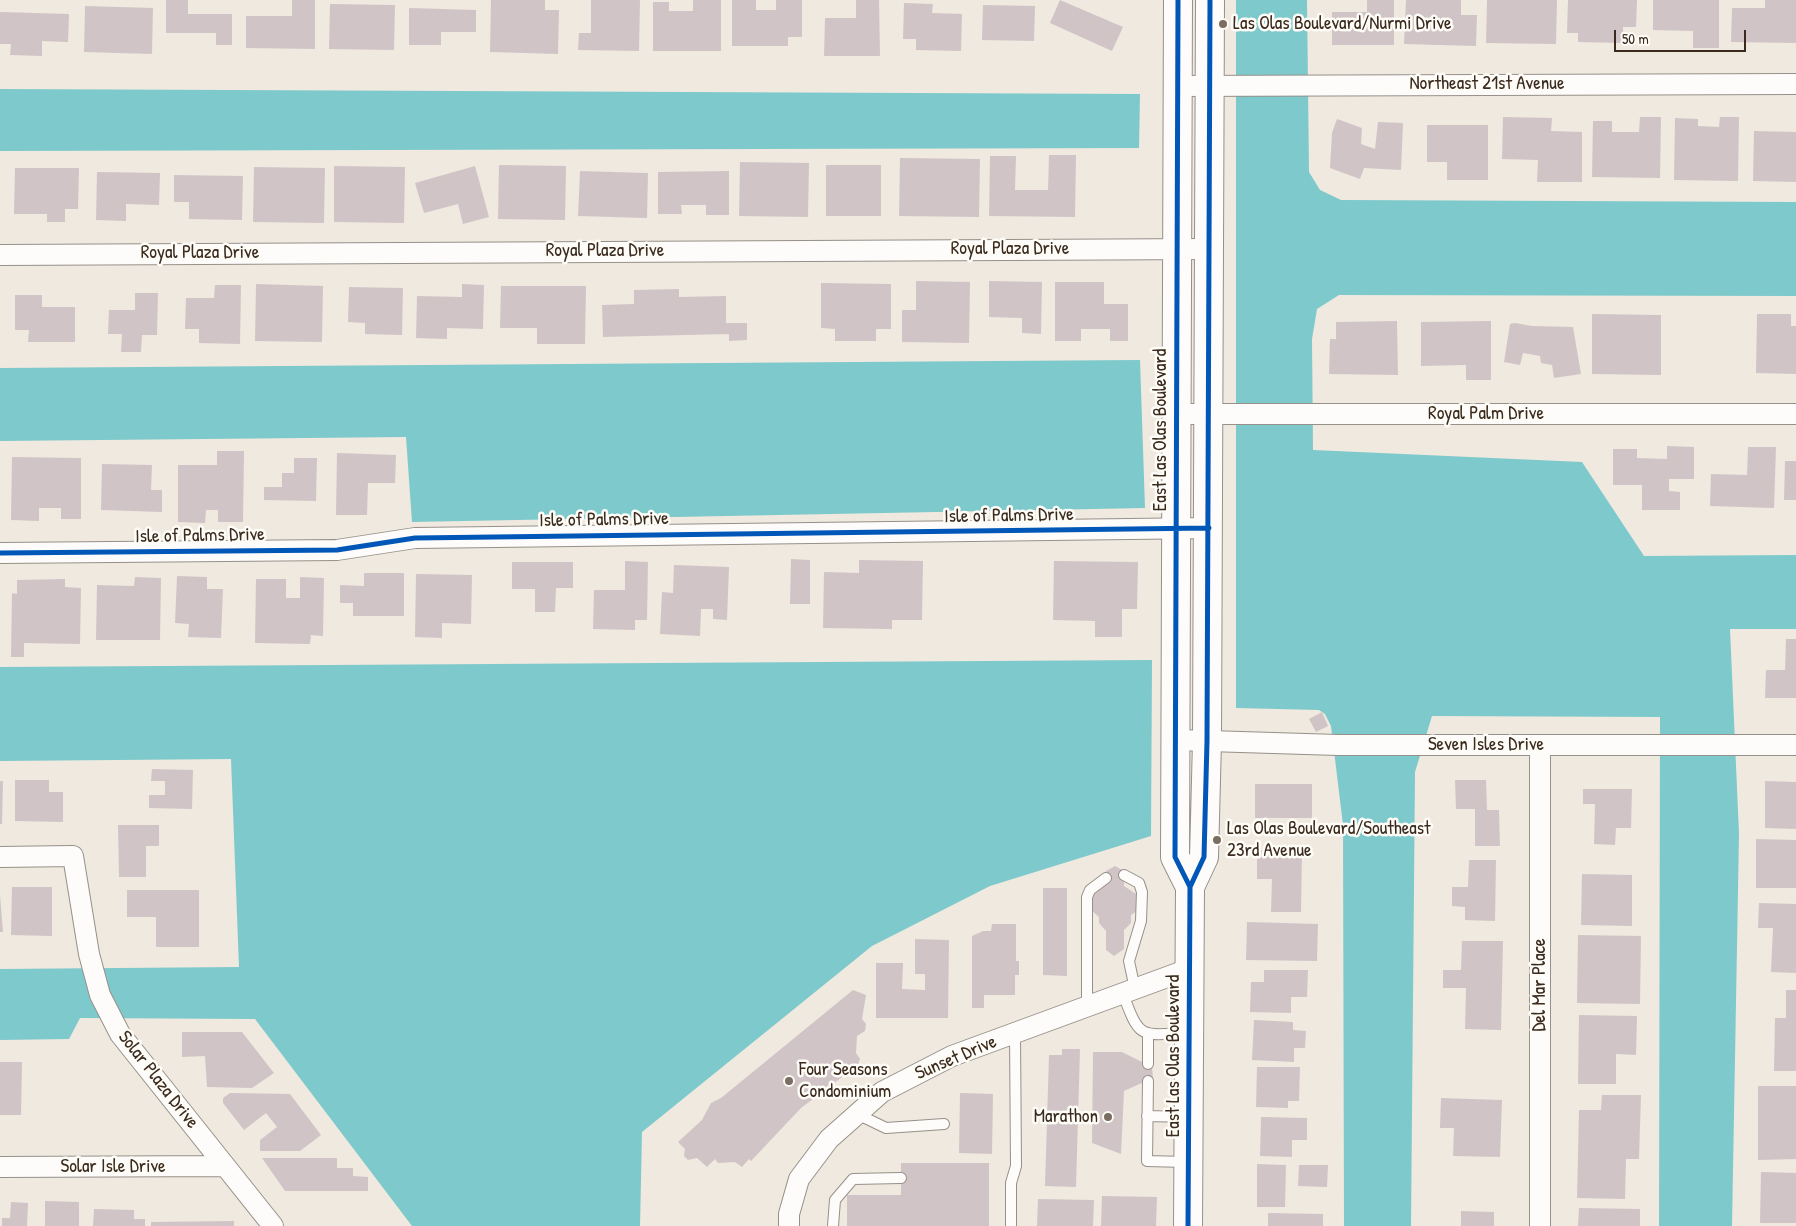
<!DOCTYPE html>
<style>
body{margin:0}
#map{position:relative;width:1796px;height:1226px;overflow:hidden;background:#efe9df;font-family:"Patrick Hand",sans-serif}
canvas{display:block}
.scale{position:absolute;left:1614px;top:30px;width:132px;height:22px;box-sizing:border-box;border:2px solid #3b2a1e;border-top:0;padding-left:6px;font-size:15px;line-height:18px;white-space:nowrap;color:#3b2a1e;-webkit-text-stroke:4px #fdfcf7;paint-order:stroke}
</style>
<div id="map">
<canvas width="1796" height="1226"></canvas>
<div class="scale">50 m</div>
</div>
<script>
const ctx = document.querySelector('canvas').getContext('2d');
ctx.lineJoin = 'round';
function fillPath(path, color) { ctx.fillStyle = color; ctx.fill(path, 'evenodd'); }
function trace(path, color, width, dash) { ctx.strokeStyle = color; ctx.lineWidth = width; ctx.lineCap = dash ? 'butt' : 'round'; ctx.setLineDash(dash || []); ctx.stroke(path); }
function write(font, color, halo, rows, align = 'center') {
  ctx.font = font + ' "Patrick Hand",sans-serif'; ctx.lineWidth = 5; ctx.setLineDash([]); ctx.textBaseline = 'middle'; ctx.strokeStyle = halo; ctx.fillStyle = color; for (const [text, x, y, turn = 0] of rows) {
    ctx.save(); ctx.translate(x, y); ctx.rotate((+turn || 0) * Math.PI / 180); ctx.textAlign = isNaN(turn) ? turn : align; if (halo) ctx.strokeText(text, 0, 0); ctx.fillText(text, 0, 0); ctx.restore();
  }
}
fillPath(new Path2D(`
 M1236,0h71l2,172 11,18 21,10 455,2v94l-457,-1 -22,14 -5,30 1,111 269,12 62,94 152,-1v74h-66l9,205 -7,392h-73l1,-509 -228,-1 -17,56 -4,454h-67l-1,-401 -12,-99 -6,-12 -6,-4 -83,-2z
 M0,89l1140,5 -1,54 -1139,3z
 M1140,360l5,148 -733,14 -6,-85 -406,4v-73z
 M1152,660l-1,176 -161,50 -118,60 -230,186 -2,94h-228l-157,-207 -175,-1 -11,21 -69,1v-71l239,-2 -8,-208 -231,2v-94z`), '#7ec9cb');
fillPath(new Path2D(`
 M166,0h22v14h44v31h-16v-12h-50z
 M292,0h23v49l-69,-1v-32h46z
 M491,0h54v10h14l-1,44 -68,-2z
 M591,0h49l-1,51 -61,-1 1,-17h12z
 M693,0h28v51h-68v-49h16v9h24z
 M732,0h24v10h20v-10h26v37h-14v9h-56z
 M856,0h23l1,56h-56l1,-38h31z
 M1060,0l63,27 -11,24 -62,-28z
 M1367,0h27v45h-62v-33h35z
 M1406,0h55v15h16l-1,31 -72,-2z
 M1487,0h70l-1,44 -70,-1z
 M1568,0h69l-1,27h-13v16l-45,-1v-9h-11z
 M1653,0h66v48h-26v-17l-40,-1z
 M1765,0h31v43l-65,-1 1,-34h33z
 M904,3l29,1 -1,9 30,1 -1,37 -45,-1v-11h-13z
 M330,4l65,1 -1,45 -65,-1z
 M983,5l52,1 -1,35 -52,-1z
 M85,6l68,2 -1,46 -68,-2z
 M409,8l67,2v22h-35v13h-32z
 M0,12l69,2 -1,28 -26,-1v15l-32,-1 1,-11h-11z
 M1503,117l49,1 -1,13 31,1v50h-45l1,-22 -36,-1z
 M1640,117h21l-1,61 -68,-1 1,-56h19v11h27z
 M1720,117h19l-1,64 -64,-1 1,-62 23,1v7l21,1z
 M1337,119l25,9 -1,16 14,5 3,-27 25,1 -2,47 -37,-2 -4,11 -30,-11 2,-35z
 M1427,125h61v55h-41v-18h-20z
 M1754,131l42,1v50l-43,-1z
 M1049,155h27l-1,62 -86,-1 1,-60h26l-1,34h33z
 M900,158l80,1 -1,58 -80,-1z
 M740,162l69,1 -1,54 -69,-1z
 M499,165l67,1 -1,54 -67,-1z
 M826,165h55v51h-55z
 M334,166l71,1 -1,56 -70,-1z
 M475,166l14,51 -26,7 -5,-20 -34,9 -9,-30z
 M254,167l71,1 -1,55 -71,-1z
 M15,168h64l-1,41h-13v13h-18v-8h-33z
 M580,171l68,2 -1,45 -69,-2z
 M729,171v44h-23v-10h-25l1,9h-24v-42z
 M97,172l63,1 -1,32 -33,-1v17l-30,-1z
 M174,175l69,1 -1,44 -53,-1v-17h-15z
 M916,281l54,1 -1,61 -67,-1v-32h14z
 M989,281l53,1 -1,52 -19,-1v-15l-33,-1z
 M1055,282h49v22h24v37h-18v-12h-29v12h-26z
 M821,283l70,1v45h-15v12h-41v-12l-14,-1z
 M256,284l67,2 -1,56 -67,-1z
 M462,284l22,1 -1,44 -36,-1v11l-31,-1 1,-42 45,1z
 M215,285h26l-1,59 -41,-1v-14h-14l1,-31h28z
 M501,286h85l-1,58h-48v-16h-37z
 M349,287l54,1 -1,47 -37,-1v-11l-17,-1z
 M679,289v8l47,-1v27h21v17l-18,1v-7l-126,3 -1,-32 32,-1v-14z
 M135,293h23l-1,42h-15l-1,17h-20l1,-18h-14l1,-24h26z
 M15,295h27v12h33v35h-47l1,-12h-14z
 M1592,314l69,1v60l-69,-1z
 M1757,314h34v12h5v48l-40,-1z
 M1397,321l1,54 -69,-1 1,-35h6v-17z
 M1491,321v59h-25v-15l-45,1v-44z
 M1515,323l17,3 41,1 8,47 -27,4 -2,-13 -11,-2 -1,-7 -17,-3 -3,12 -16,-3 6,-38z
 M1667,446l27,1v32h-25v12l11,1v18h-38v-25h-29v-36h24v9l30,1z
 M1748,447h28l-2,61 -64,-2 1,-32 36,1z
 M217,451h27l-1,71h-25v-12h-12l-1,13 -27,-1v-57h39z
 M337,453l59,2 -1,28h-27l-1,32h-31z
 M12,457l69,1v61h-20v-11h-22v13l-28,-1z
 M294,458h23l-1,43 -52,-1v-13h18v-14h12z
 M1785,461h11v39h-12z
 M102,464l50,1 -1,25h11v22l-61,-2z
 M791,559l19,1v44h-20z
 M859,560l64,1 -1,59h-30v9l-69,-1 1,-56 35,1z
 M625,561l23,1 -1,58h-12v10l-42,-1 1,-39h31z
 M1054,561l84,1 -1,47h-15v28h-27v-16l-42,-1z
 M512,562h61v26h-17l-1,24h-20v-23h-23z
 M674,565l55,2 -2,53 -14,-1v-10h-12l-1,27 -40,-2 2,-42 11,1z
 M364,573h40v43h-51v-13h-13v-18l24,1z
 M416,574l56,1 -1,49 -29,-1v15l-27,-1z
 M177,576l30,1v12h16l-2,49 -33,-1 1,-13 -14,-1z
 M135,577l26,1 -1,62h-64l1,-55 37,1z
 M300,577l24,1 -1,58 -12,-1 -1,9 -55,-1 1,-64h30v19h14z
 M65,579v8l16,1 -1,56 -56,-1v14h-13l1,-64 5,1v-14z
 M1786,639h10v59h-31l1,-28h19z
 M1322,712l6,14 -12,6 -7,-13z
 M152,769l41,1 -1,39 -43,-1v-13h16v-14h-14z
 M15,780h34v12h14v30l-48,-1z
 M1455,780h31l1,30h12l1,36h-25v-37h-19z
 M0,781h3l-1,43h-2z
 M1765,781l31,1v47l-31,-1z
 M1255,784h57v34h-57z
 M1583,789h49l-1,39h-15l-1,17 -21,-1 1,-40h-12z
 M118,825h41v21h-13v31h-27z
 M1756,839l40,1v48h-40z
 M1257,850h45l-1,62h-30l1,-33h-15z
 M1469,860h27l-1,61 -30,-1v-13l-13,-1v-19h16z
 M1115,866l9,5v15l15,10v14l-8,5v8l-7,7v19l-10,7 -8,-6v-19l-7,-8v-6l-8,-7v-15l14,-9 1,-15z
 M1582,874l50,1v51l-51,-1z
 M12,887h40v49l-41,-1z
 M1043,888h24v88l-24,-1z
 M127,890h72v57h-43v-30h-29z
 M0,895l3,37h-3z
 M1759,903l37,1v69l-25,-1 2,-44h-15z
 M1247,922l71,2 -1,37 -71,-1z
 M992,924h24v37h3v14h-4v20h-31v13h-12v-72l11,-5h8z
 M1578,935l63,1 -1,68 -63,-1z
 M915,939l34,1 -1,78h-72v-55h27l-1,26 23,1v-16h-10z
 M1462,941h41l-2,89 -36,-1 1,-41h-23v-18h18z
 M1264,970h44l-1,27h-16v16l-41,-1 1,-30h13z
 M853,990l13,5 -4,24 4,5 -1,7 -8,5 -1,17 4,6 -2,6 -57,43 -50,53 -2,-2 -7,8 -7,-5 -17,1 -3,-4 -8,8 -10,-9 -9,2 -4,-4 1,-7 -7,-7 24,-22 9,-17 10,-5z
 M1786,990h10v81h-22l1,-53h11z
 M1579,1015l58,1 -1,39 -20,-1v30h-38z
 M1254,1020l39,2v8l13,1 -1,17h-11v14l-42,-2z
 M182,1032h60l32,41 -22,15 -45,-1 -2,-31 -23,1z
 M1062,1049h18l-4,138 -31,-1 4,-131h13z
 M1093,1052h29l30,15 1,11 -29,13 -3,63 -29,-11z
 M0,1062h22l-1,53h-21z
 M1257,1067h43l-1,34h-11v7l-32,-1z
 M1758,1086h38v73l-38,1z
 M230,1093l60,1 31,41 -21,16h-40v-11l17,-13 -11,-14 -22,17 -21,-27v-5z
 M960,1093l33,1 -1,60 -33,-1z
 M1602,1095h39l-2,64h-13l-1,40 -48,-1 2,-88h22z
 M1441,1098l61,2 -2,57 -47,-1 1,-28h-14z
 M1261,1117l46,1v22h-15v17l-32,-1z
 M262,1158h75v10h16v8l15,1v14h-83z
 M901,1163h88v63h-142v-31h54z
 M1257,1164l29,1 -1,42h-28z
 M1299,1165h29l-1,22 -29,-1z
 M1761,1172l35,1v50h-36z
 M1102,1196l55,1 -1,29h-55z
 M1038,1199l56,1 -1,26h-56z
 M45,1201l34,1v24h-34z
 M11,1202l17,1 -1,23h-25v-8h8z
 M1579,1208l61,1v17h-62z
 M94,1209l40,1v9h11v7h-52z
 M1461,1211l33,1v14h-33z
 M1268,1213l55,1v12h-55z
 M234,1221v5h-83v-4z`), '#d1c4c7');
const lane = new Path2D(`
 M1124,875l15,8 3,9 -1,29 -12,40 6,28
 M1123,994c17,46 17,41 64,39
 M1087,1007v-110l3,-7 16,-12
 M1148,1064v-31
 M1148,1081l-1,80 39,1
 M857,1114l29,14 58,-4
 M1147,1116l42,1
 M833,1226l2,-26 18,-21 48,-1
 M1011,1226v-43l5,-17 -1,-132`);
const street = new Path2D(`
 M1178,86l618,-2
 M0,255l1209,-6
 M1176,414h620
 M0,553l337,-3 78,-12 794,-10
 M1176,740l162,5h458
 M0,857l73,-1 16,98 11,41 20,39 153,192
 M0,1167l225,-1
 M789,1226v-12l10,-35 30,-40 53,-47 70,-36 237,-87
 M1540,1226v-481`);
const primary = new Path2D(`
 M1178,0l-3,857 15,30
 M1188,1226l2,-339 14,-30 3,-116 3,-741`);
trace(lane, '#969089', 12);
trace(street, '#969089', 22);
trace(primary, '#969089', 30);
trace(lane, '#fdfcfa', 10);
trace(street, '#fdfcfa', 20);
trace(primary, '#fdfcfa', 28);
trace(new Path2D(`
 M1178,0l-3,857 15,30
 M0,553l337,-3 78,-12 794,-10
 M1188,1226l2,-339 14,-30 3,-116 3,-741`), '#0057b8', 5);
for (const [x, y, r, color] of [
 [1223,24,5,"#7a6d62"],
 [1217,840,5,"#7a6d62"],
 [789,1081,5,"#7a6d62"],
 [1108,1117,5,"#7a6d62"]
]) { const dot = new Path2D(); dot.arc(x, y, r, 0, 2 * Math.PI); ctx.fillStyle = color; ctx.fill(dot); trace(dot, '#fdfcf7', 2); }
write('19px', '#3b2a1e', '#fdfcf7', [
 ["Las Olas Boulevard/Nurmi Drive",1233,24],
 ["Las Olas Boulevard/Southeast",1227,829],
 ["23rd Avenue",1227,851],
 ["Four Seasons",799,1070],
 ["Condominium",799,1092],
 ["Marathon",1098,1117,"right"]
], 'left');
write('19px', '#3b2a1e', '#fdfcf7', [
 ["Northeast 21st Avenue",1487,84],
 ["Royal Plaza Drive",1010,249],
 ["Royal Plaza Drive",605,251],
 ["Royal Plaza Drive",200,253],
 ["Royal Palm Drive",1486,414],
 ["East Las Olas Boulevard",1161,430,-90],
 ["Isle of Palms Drive",1009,516,-1],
 ["Isle of Palms Drive",604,520,-1],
 ["Isle of Palms Drive",200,536,-1],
 ["Seven Isles Drive",1486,745],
 ["Del Mar Place",1540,985,-90],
 ["East Las Olas Boulevard",1174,1056,-90],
 ["Sunset Drive",956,1058,-23],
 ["Solar Plaza Drive",158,1080,52],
 ["Solar Isle Drive",113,1167]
]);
</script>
